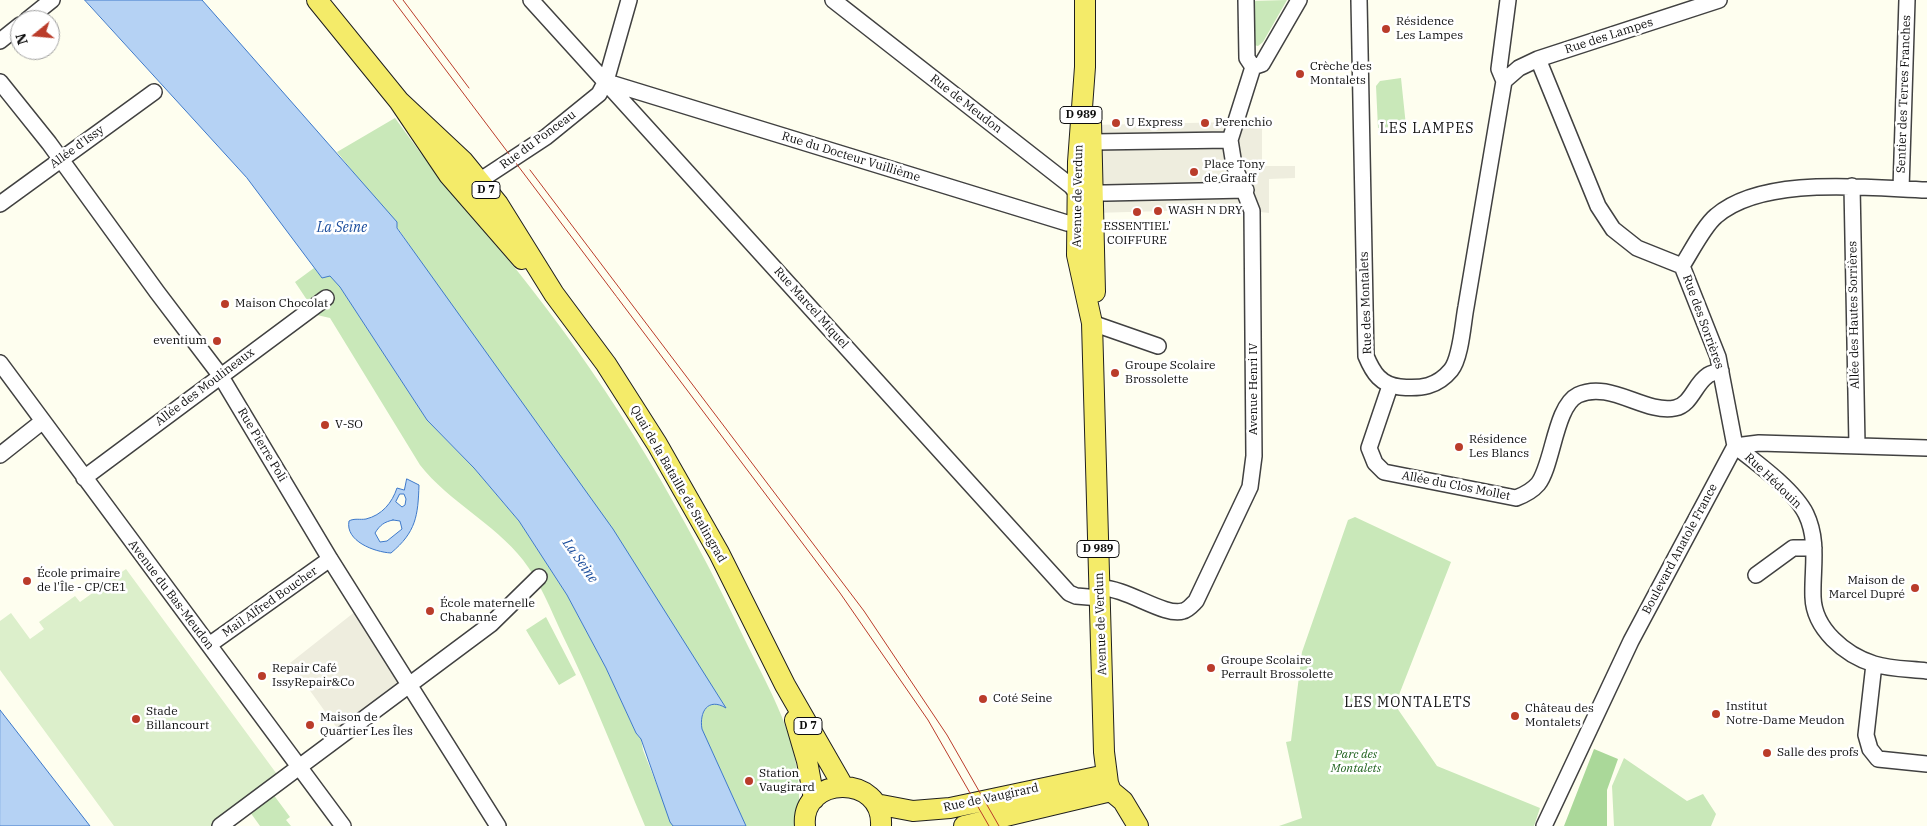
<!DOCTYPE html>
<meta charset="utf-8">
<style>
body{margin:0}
#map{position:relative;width:1927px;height:826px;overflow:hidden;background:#fefeef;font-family:"IBM Plex Serif",serif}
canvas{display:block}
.north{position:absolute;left:10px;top:10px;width:50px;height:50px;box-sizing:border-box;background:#fff;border:1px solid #9f9f9f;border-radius:50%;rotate:253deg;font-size:14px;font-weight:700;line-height:20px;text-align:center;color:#0e0e0e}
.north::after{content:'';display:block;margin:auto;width:18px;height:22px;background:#ba3c2a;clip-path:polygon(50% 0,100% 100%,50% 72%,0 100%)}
</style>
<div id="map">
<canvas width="1927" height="826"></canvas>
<div class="north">N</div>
</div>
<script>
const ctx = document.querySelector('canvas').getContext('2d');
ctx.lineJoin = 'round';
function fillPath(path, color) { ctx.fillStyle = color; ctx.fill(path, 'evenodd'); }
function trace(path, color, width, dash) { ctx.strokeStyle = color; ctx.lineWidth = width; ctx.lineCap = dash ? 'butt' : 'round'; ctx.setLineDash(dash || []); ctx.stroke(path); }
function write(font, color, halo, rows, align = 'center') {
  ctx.font = font + ' "IBM Plex Serif",serif'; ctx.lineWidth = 5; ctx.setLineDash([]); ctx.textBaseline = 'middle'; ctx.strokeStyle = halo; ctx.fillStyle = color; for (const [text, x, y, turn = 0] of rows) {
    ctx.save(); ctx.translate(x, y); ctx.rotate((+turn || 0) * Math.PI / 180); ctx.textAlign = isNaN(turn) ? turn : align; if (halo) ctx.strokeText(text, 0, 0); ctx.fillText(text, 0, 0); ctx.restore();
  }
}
fillPath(new Path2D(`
 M1287,0l-24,42 -5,4 -4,-1 -3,-44z
 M1401,78l5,48 -28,2 -2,-42 4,-5z
 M395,118c17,23 34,47 52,70 27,33 57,65 83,99 85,108 155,227 214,351 31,63 64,115 53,188h-51l-44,-97c-3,-15 6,-32 23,-22l-330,-483 -58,-72z
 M314,268l8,10 8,-3 10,12 87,133 47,48 45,53 48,74 39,73 30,65 5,6 2,11 30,76h-28c-27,-64 -52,-129 -83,-192 -11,-24 -22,-52 -39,-74 -29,-37 -74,-58 -103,-95l-90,-147 -13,-3 -22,-33z
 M1355,517l96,45 -56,143 42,61 103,42 -6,18h-255l23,-8 -16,-76 5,-1 11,-89 46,-132z
 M546,617l30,58 -17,10 -33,-55z
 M1624,758l63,43 16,-7 13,20 -5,12h-97l-2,-40z
 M273,794l17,23 -4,3 5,6h-31l-10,-14z`), '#c9e8b9');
fillPath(new Path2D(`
 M1594,749l24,10 -11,31v36h-43z`), '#aad899');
fillPath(new Path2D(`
 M126,569l153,208 -66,49h-99l-114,-156v-49l11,-8 19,26 14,-10 -5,-7 36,-26 5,6z`), '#dcefcb');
fillPath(new Path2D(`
 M1237,122h25v44h33v12l-26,1v34l-33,-4 -143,4 -2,-88z
 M361,607l48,78 -67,50 -52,-72z`), '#eeedde');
const water = new Path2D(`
 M85,0h117l195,222v6l216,301 113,179c-18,-11 -27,4 -24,21l44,97h-73l-3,-4 -29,-83 -5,-6 -30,-65 -39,-73 -48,-74 -45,-53 -47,-48 -87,-133 -10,-11 -8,2 -75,-100z
 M407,479l12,6c-1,31 -3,47 -28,68 -17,-1 -46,-12 -42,-32 5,-3 11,-1 17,-2 16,-4 26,-16 31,-31l7,2zM400,494h4l2,5 -1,6 -3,2 -6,-5zM393,520l7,1 2,8 -15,12 -7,1 -5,-9c5,-8 9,-11 18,-13z
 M0,710l90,116h-90z`);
fillPath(water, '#b5d2f4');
trace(water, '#3e79c9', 1);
const minor = new Path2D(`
 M531,0l538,593 7,3 24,2
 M833,0l238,186 10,12
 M1246,0l1,58 6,9
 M1359,0l7,356c7,17 15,29 34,31 21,2 37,0 51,-17 10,-12 12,-48 15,-63 13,-75 25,-151 38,-226
 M27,20l25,-20
 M0,41l20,-16
 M1538,59l60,147 15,23 24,19 45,18
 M1504,81l15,-13 19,-9 181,-59
 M1504,81l-5,-12 9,-69
 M0,82l49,61 108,149 63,83 110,184 168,267
 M607,82l460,141 10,1 9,6
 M1086,150l7,-8 137,-2
 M1087,184l6,9h13l140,-3
 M1852,186l5,259
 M470,187l76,-50 53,-43 7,-13 23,-81
 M1901,189l6,-189
 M0,204l154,-112
 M1682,266c9,-14 22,-40 34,-50 47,-41 152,-28 211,-26
 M1682,266l36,91 17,89
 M1092,323l66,23
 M0,363l343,463
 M1390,386l-21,62 6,15 9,9 132,26c8,-3 16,-7 22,-14 15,-19 17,-78 40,-89 32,-15 66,19 97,13 16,-3 20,-24 32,-32 3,-3 10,-4 14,-5
 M1735,446c22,17 59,44 71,68 13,27 6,55 7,83 1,32 32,58 61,67 16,5 36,5 53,7
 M0,455l43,-34
 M84,478l242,-180
 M1756,575l37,-27h21
 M1100,588c26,-1 64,29 83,23 5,-1 9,-6 13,-10l54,-114 4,-31 -2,-245 -18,-46 -4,-25 23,-73 9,-3 37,-64
 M209,645l121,-86
 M1874,664l-8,71 4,14 8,10 49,5
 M220,826l271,-202 48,-47
 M1544,826l87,-185 104,-195 24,-3 168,5`);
const major = new Path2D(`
 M317,0l82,101 50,74 73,84
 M1085,0v67l-7,95 -1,93 15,68 12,429 4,31 3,8 12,10 15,25
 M399,101l64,60 35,43 56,90 52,70 51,80 62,109 66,132 58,101
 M1091,121l4,171
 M795,720l12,41 7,38
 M876,804l37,7 37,-3 156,-33
 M805,826c-5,-51 79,-53 76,0
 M964,826l147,-35`);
trace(minor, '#414141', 18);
trace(major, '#1f1f1f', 22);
trace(minor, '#fff', 15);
trace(major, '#f4eb69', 20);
trace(new Path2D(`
 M393,0l447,593 88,127 61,106
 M403,0l66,88
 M530,170l334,441 83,124 52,91`), '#ba3c2a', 1);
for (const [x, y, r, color] of [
 [1386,29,5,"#ba3c2a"],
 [1300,74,5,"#ba3c2a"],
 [1116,123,5,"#ba3c2a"],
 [1205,123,5,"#ba3c2a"],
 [1194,172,5,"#ba3c2a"],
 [1158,211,5,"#ba3c2a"],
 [1137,212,5,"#ba3c2a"],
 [225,304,5,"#ba3c2a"],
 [217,341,5,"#ba3c2a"],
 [1115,373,5,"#ba3c2a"],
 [325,425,5,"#ba3c2a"],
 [1459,447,5,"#ba3c2a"],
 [27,581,5,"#ba3c2a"],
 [1915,588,5,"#ba3c2a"],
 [430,611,5,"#ba3c2a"],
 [1211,668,5,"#ba3c2a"],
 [262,676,5,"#ba3c2a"],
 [983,699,5,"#ba3c2a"],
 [1716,714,5,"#ba3c2a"],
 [1515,716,5,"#ba3c2a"],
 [136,719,5,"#ba3c2a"],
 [310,725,5,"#ba3c2a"],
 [1767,753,5,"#ba3c2a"],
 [749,781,5,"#ba3c2a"]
]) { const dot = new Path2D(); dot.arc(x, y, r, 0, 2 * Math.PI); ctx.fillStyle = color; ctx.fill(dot); trace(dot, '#fff', 2); }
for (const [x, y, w] of [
 [1081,115,42],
 [486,190,28],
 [1098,549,42],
 [808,726,28]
]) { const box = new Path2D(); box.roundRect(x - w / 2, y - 8.5, w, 17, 4); ctx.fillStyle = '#fff'; ctx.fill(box); trace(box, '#0e0e0e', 1); }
write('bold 11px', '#0e0e0e', null, [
 ["D 989",1081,115],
 ["D 7",486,190],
 ["D 989",1098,549],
 ["D 7",808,726]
]);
write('12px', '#0e0e0e', '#fff', [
 ["Résidence",1396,22],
 ["Les Lampes",1396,36],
 ["Crèche des",1310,67],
 ["Montalets",1310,81],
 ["U Express",1126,123],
 ["Perenchio",1215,123],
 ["Place Tony",1204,165],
 ["de Graaff",1204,179],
 ["WASH N DRY",1168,211],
 ["ESSENTIEL'",1137,227,"center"],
 ["COIFFURE",1137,241,"center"],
 ["Maison Chocolat",235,304],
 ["eventium",207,341,"right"],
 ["Groupe Scolaire",1125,366],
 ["Brossolette",1125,380],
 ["V-SO",335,425],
 ["Résidence",1469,440],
 ["Les Blancs",1469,454],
 ["École primaire",37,574],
 ["de l'Île - CP/CE1",37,588],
 ["Maison de",1905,581,"right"],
 ["Marcel Dupré",1905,595,"right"],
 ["École maternelle",440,604],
 ["Chabanne",440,618],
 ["Groupe Scolaire",1221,661],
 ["Perrault Brossolette",1221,675],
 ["Repair Café",272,669],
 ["IssyRepair&Co",272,683],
 ["Coté Seine",993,699],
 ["Institut",1726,707],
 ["Notre-Dame Meudon",1726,721],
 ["Château des",1525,709],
 ["Montalets",1525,723],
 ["Stade",146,712],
 ["Billancourt",146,726],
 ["Maison de",320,718],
 ["Quartier Les Îles",320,732],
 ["Salle des profs",1777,753],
 ["Station",759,774],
 ["Vaugirard",759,788]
], 'left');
write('12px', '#0e0e0e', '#fff', [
 ["Rue des Lampes",1609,36,-18],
 ["Sentier des Terres Franches",1904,94,-88],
 ["Rue de Meudon",966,104,38],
 ["Rue du Ponceau",538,140,-36],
 ["Allée d'Issy",77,147,-36],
 ["Rue du Docteur Vuillième",851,157,17],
 ["Avenue de Verdun",1078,196,-89],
 ["Rue des Montalets",1366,303,-92],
 ["Rue Marcel Miquel",811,308,48],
 ["Allée des Hautes Sorrières",1854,315,-91],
 ["Rue des Sorrières",1703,322,70],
 ["Allée des Moulineaux",205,387,-37],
 ["Avenue Henri IV",1254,389,-90],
 ["Rue Pierre Poli",262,445,59],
 ["Rue Hédouin",1773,481,44],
 ["Quai de la Bataille de Stalingrad",678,484,60],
 ["Allée du Clos Mollet",1456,486,11],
 ["Boulevard Anatole France",1680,549,-62],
 ["Avenue du Bas-Meudon",171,595,53],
 ["Mail Alfred Boucher",270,602,-35],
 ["Avenue de Verdun",1101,624,-92],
 ["Rue de Vaugirard",991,798,-12]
]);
write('italic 12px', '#226420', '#fff', [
 ["Parc des",1356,755],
 ["Montalets",1356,769]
]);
ctx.letterSpacing = '1px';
write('14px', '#0e0e0e', '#fff', [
 ["LES LAMPES",1427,129],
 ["LES MONTALETS",1408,703]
]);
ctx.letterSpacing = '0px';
write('italic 14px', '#1b4d9c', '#fff', [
 ["La Seine",342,228],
 ["La Seine",580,561,55]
]);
</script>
